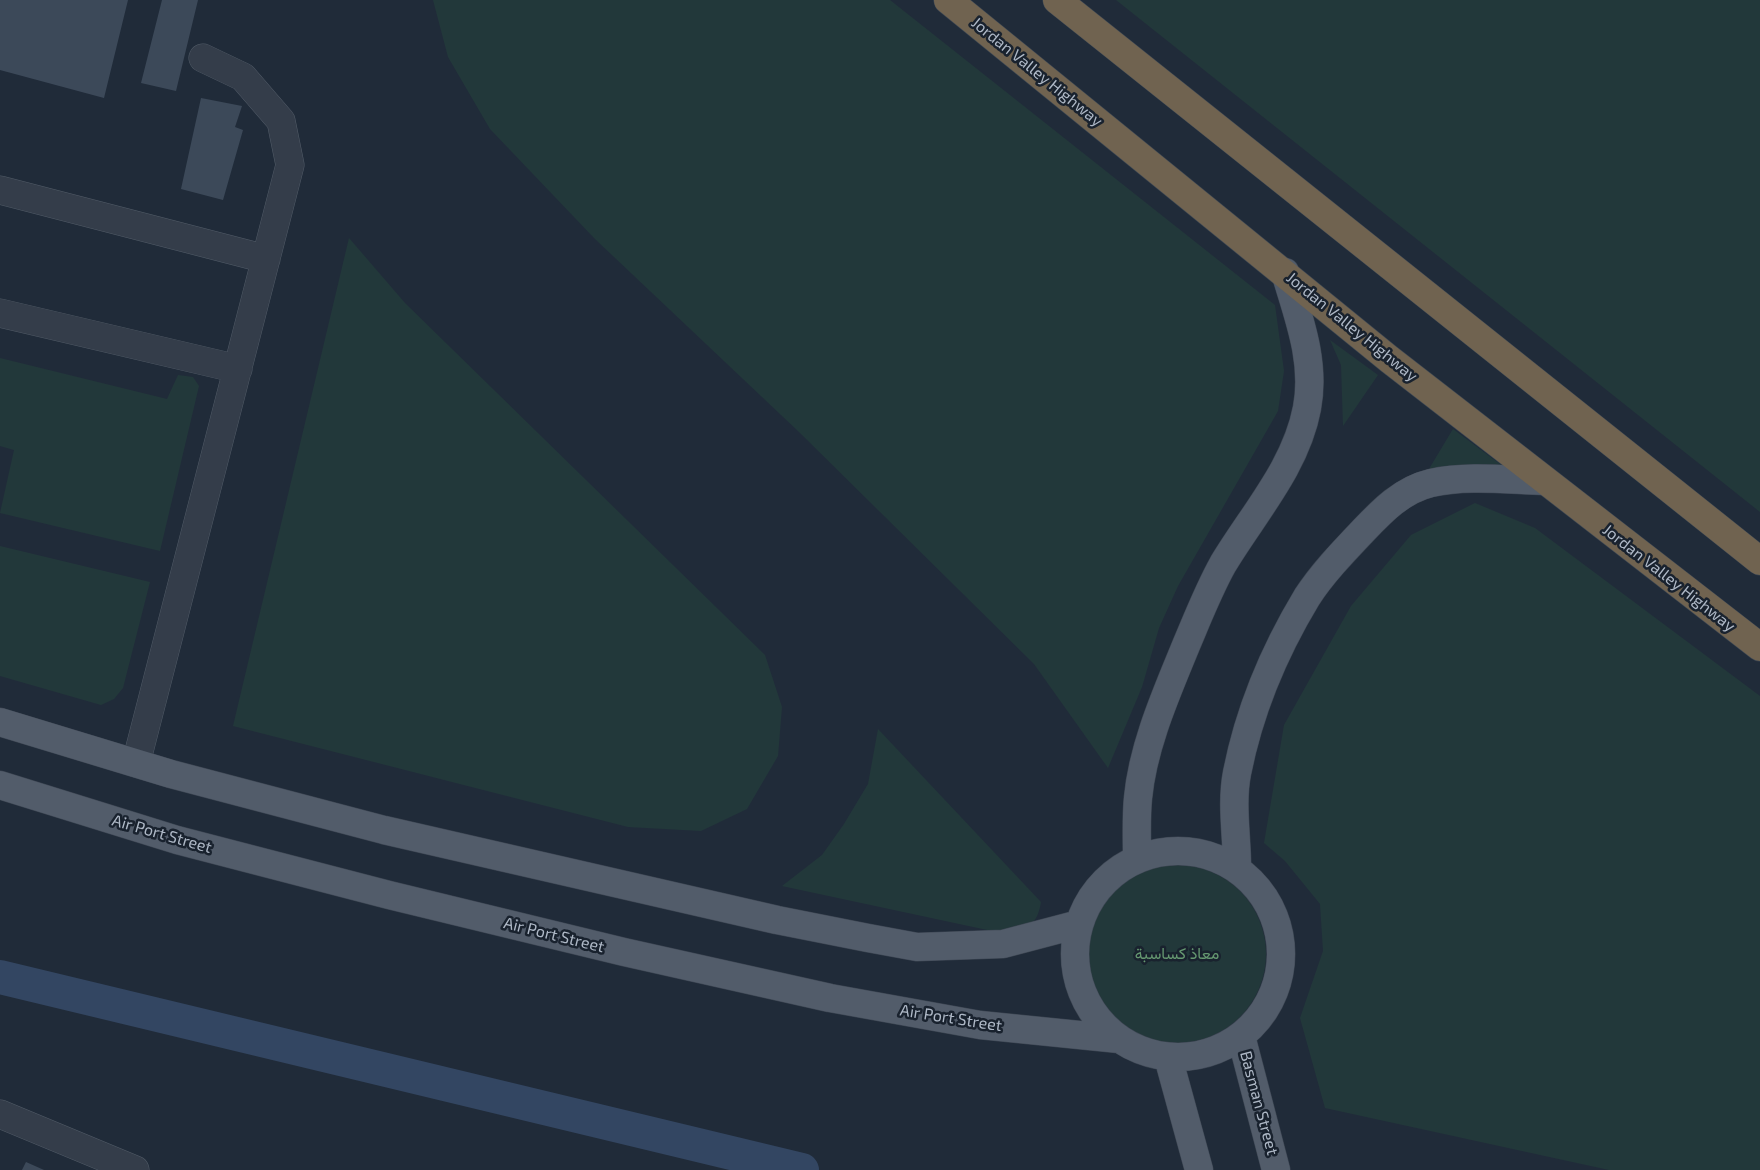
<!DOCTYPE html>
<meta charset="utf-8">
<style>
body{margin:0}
canvas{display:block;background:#202b39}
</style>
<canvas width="1760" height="1170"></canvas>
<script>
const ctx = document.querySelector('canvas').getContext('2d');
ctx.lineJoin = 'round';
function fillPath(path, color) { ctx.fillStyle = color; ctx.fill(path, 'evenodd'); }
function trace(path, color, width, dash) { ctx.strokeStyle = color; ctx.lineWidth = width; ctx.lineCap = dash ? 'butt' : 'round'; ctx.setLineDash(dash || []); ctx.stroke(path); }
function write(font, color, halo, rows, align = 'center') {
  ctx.font = font + ' "Exo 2",Vazirmatn,sans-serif'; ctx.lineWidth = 5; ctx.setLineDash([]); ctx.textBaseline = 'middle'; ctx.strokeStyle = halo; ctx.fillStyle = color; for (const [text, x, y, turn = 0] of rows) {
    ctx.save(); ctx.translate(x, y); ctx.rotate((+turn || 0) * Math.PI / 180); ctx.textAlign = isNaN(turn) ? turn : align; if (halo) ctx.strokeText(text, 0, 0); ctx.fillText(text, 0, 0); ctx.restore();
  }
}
fillPath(new Path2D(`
 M433,0h457l385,305 9,66 -6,40 -100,175 -19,42 -17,59 -34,81 -74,-104 -235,-232 -204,-193 -105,-110 -42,-72z
 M1116,0h644v512z
 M349,238l56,65 360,352 17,52 -4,49 -31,53 -46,22 -73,-4 -395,-101z
 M1330,340l48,35 -35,51 -2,-61z
 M0,358l167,41 11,-24 15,2 6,9 -39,165 -160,-38 14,-63 -14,-4z
 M1453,429l51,38 -78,7z
 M1475,503l60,25 225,168v474h-151l-284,-62 -25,-90 23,-67 -3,-47 -35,-43 -21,-18 20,-118 67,-119 60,-71z
 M0,546l150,36 -27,106 -9,11 -13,6 -101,-29z
 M878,729l163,173c-4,24 -13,26 -35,32l-224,-48 40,-31 22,-31 24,-40z
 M1088 954a89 89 0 1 1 178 0a89 89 0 1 1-178 0Z`), '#22383a');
trace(new Path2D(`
 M0,977l802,193`), '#334662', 34);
fillPath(new Path2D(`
 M0,0h128l-24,98 -104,-28z
 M162,0h36l-22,91 -35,-8z
 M201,98l41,8 -7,21 8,3 -20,70 -42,-11z
 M26,1162l18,8h-22z`), '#3c4959');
const minor = new Path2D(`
 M0,190l266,69
 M0,313l238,56
 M136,763l154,-598 -9,-44 -38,-44 -40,-19
 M0,1114l135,56`);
const major = new Path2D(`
 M0,722l171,52 213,56 393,90 91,18 49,9 86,-3 76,-20
 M0,785l177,55 212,55 235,57 206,46 150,27 139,14
 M1075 954a103 103 0 1 1 206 0a103 103 0 1 1-206 0Z
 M1137,859c0,-21 -1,-41 1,-61 5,-53 29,-106 49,-155 11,-26 22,-54 36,-79 30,-50 73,-97 84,-156 9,-47 -9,-92 -22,-136
 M1237,867c0,-31 -6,-63 0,-94 12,-61 38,-123 70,-176 15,-23 35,-44 54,-64 19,-20 40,-43 70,-50 36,-8 76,-3 113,-2
 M1241,1036l35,134
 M1168,1057l31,113`);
const highway = new Path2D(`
 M948,0l441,359 371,288
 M1057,0l703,561`);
trace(minor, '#515b67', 29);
trace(major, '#3d4653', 29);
trace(highway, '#3e4854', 29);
trace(minor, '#343d4a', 28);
trace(major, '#525c6a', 28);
trace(highway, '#706350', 28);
write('16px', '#aeb8c6', '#19222e', [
 ["Jordan Valley Highway",1037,72,39],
 ["Jordan Valley Highway",1352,327,39],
 ["Jordan Valley Highway",1669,578,38],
 ["Air Port Street",162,834,16],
 ["Air Port Street",554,935,14],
 ["Air Port Street",951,1018,9],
 ["Basman Street",1259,1103,75]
]);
write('16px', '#659770', '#19222e', [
 ["معاذ كساسبة",1177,954]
]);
</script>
